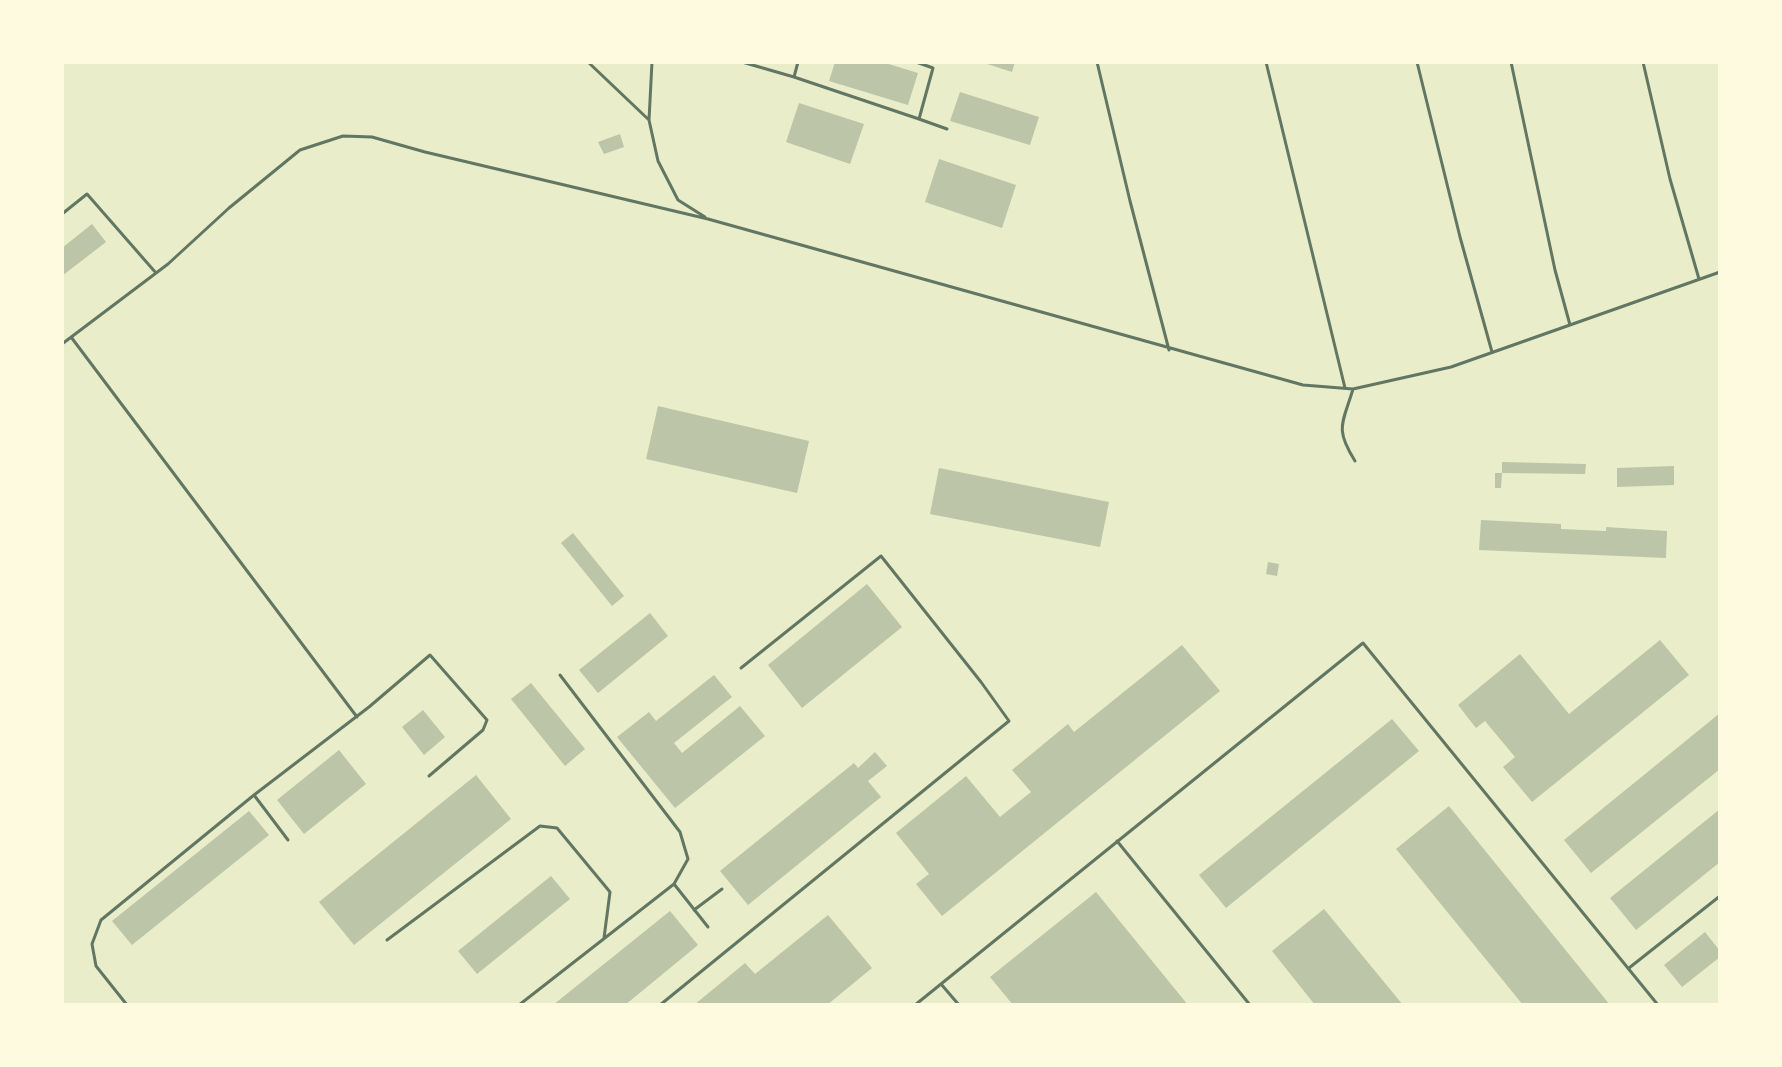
<!DOCTYPE html>
<style>
body{margin:0}
#map{position:relative;width:1782px;height:1067px;overflow:hidden;background:#e9edc9;font-family:Inter,sans-serif}
canvas{display:block}
.frame{position:absolute;inset:0;border:64px solid #fefae0;pointer-events:none}
</style>
<div id="map">
<canvas width="1782" height="1067"></canvas>
<div class="frame"></div>
</div>
<script>
const ctx = document.querySelector('canvas').getContext('2d');
ctx.lineJoin = 'round';
function fillPath(path, color) { ctx.fillStyle = color; ctx.fill(path, 'evenodd'); }
function trace(path, color, width, dash) { ctx.strokeStyle = color; ctx.lineWidth = width; ctx.lineCap = dash ? 'butt' : 'round'; ctx.setLineDash(dash || []); ctx.stroke(path); }
fillPath(new Path2D(`
 M835,62h47l36,11 -10,32 -79,-24z
 M981,62h34l-3,10z
 M960,92l79,25 -9,28 -80,-24z
 M799,103l65,21 -14,40 -64,-22z
 M620,134l4,13 -20,7 -6,-12z
 M939,159l77,26 -14,43 -77,-26z
 M92,224l14,18 -44,34v-28z
 M658,406l151,35 -12,52 -151,-34z
 M1502,462l84,2 -1,10 -83,-1z
 M1674,466v19l-57,2v-19z
 M939,468l170,34 -9,45 -170,-33z
 M1495,473h7l-1,15h-6z
 M1481,520l80,4v5l45,2v-4l61,4 -1,27 -187,-8z
 M573,533l51,63 -12,10 -51,-63z
 M1268,562l11,2 -2,12 -11,-2z
 M867,584l35,43 -100,81 -34,-43z
 M650,613l18,23 -70,57 -19,-23z
 M1660,640l29,35 -157,127 -29,-35 12,-10 -30,-36 -9,7 -18,-23 62,-51 49,60z
 M1182,645l38,46 -278,225 -26,-32 13,-10 -33,-41 70,-57 34,41 31,-25 -19,-22 56,-46 6,8z
 M714,675l18,22 -58,46 8,10 58,-47 25,30 -90,72 -58,-71 32,-25 7,9z
 M531,683l54,66 -20,17 -54,-67z
 M423,710l22,27 -21,18 -22,-28z
 M1720,713v56l-129,104 -27,-33z
 M1392,719l27,32 -193,157 -27,-33z
 M339,750l27,34 -62,50 -27,-34z
 M875,752l12,14 -19,15 13,16 -133,108 -28,-34 134,-108 4,5z
 M476,775l35,44 -157,126 -35,-43z
 M1449,806l161,199h-87l-127,-156z
 M1720,809v53l-84,68 -26,-32z
 M249,811l20,24 -137,110 -20,-24z
 M551,876l19,23 -93,75 -19,-23z
 M1096,892l92,113h-175l-23,-28z
 M1324,909l79,96h-88l-43,-54z
 M670,911l28,34 -73,60h-72z
 M828,915l44,53 -45,37h-133l51,-42 10,11z
 M1705,932l15,19v6l-38,30 -18,-22z`), '#bcc5a7');
trace(new Path2D(`
 M588,62l61,58
 M652,62l-3,58 9,41 20,39 27,17
 M742,62l52,15 4,-15
 M916,62l17,6 -14,51 28,10
 M1097,62l33,139 39,149
 M1266,62l79,326
 M1417,62l43,175 32,115
 M1511,62l44,208 15,55
 M1643,62l27,117 29,100
 M794,77l125,42
 M62,214l25,-20 69,79
 M71,337l286,380
 M62,344l106,-80 61,-56 71,-58 43,-14 29,1 53,15 283,67 595,166 50,4 98,-22 269,-95
 M1353,389c-10,34 -19,39 2,72
 M254,795l34,45
 M1117,841l133,164
 M674,884l34,43
 M694,910l28,-21
 M387,940l153,-114 17,2 53,64 -6,46
 M1629,968l91,-72
 M941,984l18,21
 M127,1005l-31,-39 -4,-22 9,-24 153,-125 115,-88 61,-52 57,65 -4,10 -54,46
 M519,1005l155,-121 14,-25 -8,-27 -120,-157
 M660,1005l349,-284 -28,-39 -100,-126 -140,112
 M915,1005l448,-362 295,362`), '#617663', 3);
</script>
